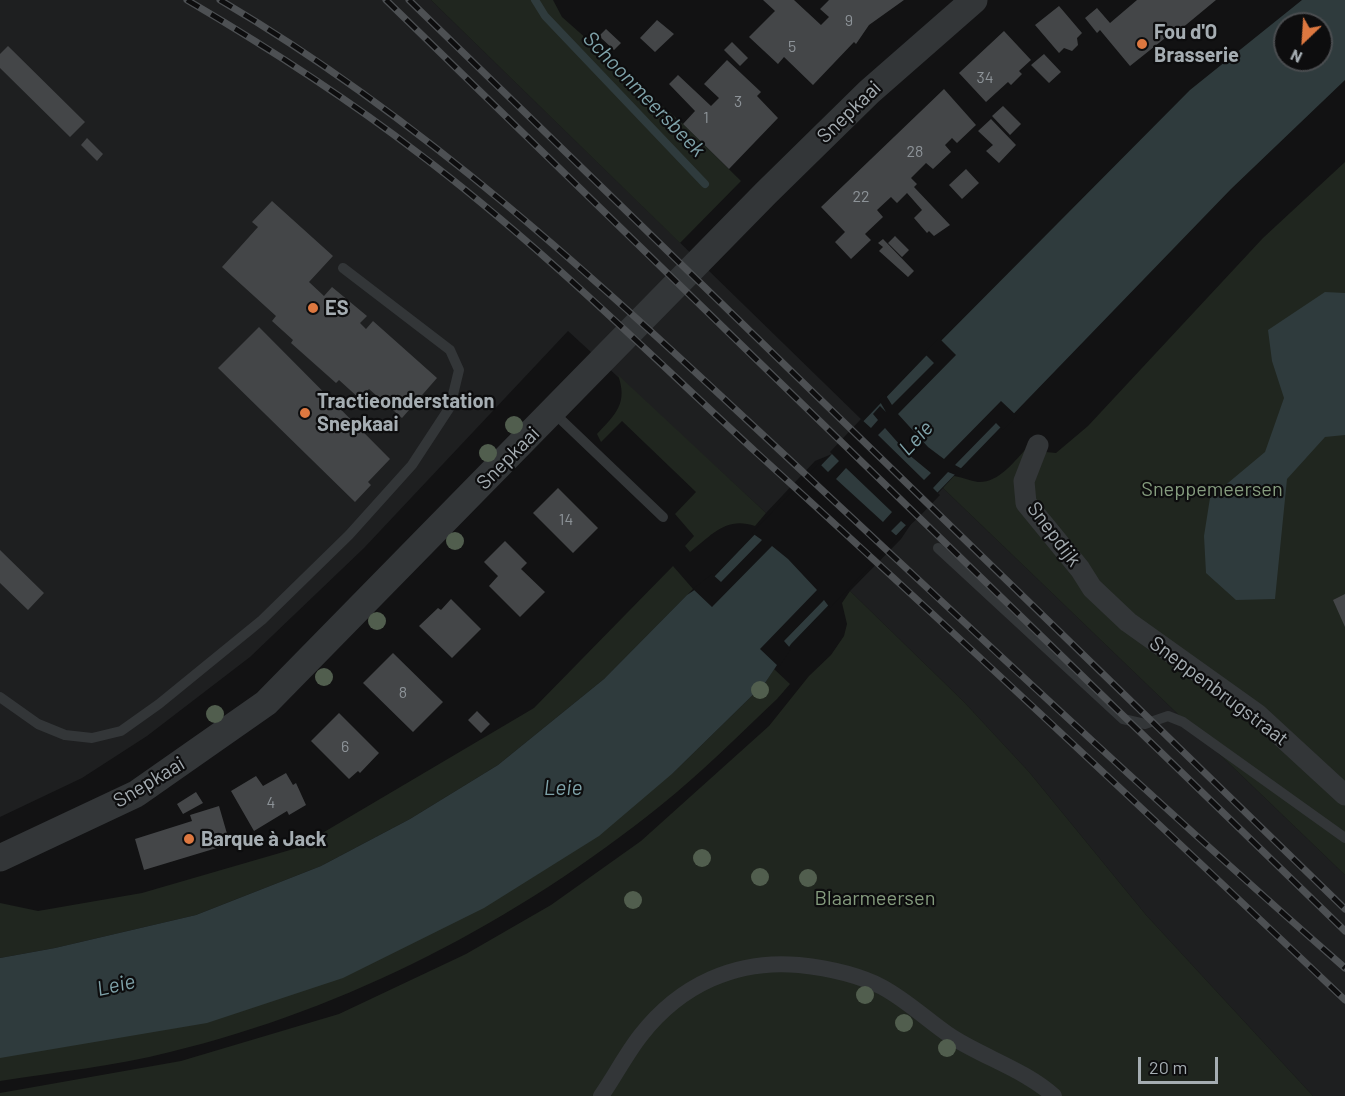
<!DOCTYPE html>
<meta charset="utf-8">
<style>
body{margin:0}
#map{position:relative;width:1345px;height:1096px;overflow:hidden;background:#121213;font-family:Barlow,sans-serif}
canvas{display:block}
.north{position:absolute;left:1273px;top:12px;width:60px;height:60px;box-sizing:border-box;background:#0d0d0e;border:2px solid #4a4d50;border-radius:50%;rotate:205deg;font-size:16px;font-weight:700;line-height:24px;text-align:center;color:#a5adb2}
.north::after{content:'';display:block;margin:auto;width:21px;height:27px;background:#dd7840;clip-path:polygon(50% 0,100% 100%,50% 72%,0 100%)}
.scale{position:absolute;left:1138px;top:1057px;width:80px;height:27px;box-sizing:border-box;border:3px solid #a5adb2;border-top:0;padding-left:8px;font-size:18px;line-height:21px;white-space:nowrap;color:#a5adb2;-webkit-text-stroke:4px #0d0d0e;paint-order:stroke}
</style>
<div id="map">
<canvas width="1345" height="1096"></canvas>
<div class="north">N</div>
<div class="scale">20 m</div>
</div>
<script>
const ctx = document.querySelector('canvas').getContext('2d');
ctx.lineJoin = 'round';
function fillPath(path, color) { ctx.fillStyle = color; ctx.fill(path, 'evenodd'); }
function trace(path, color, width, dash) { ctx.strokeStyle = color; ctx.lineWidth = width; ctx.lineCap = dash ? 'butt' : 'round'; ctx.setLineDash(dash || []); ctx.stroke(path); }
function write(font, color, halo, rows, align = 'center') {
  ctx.font = font + ' Barlow,sans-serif'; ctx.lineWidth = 4.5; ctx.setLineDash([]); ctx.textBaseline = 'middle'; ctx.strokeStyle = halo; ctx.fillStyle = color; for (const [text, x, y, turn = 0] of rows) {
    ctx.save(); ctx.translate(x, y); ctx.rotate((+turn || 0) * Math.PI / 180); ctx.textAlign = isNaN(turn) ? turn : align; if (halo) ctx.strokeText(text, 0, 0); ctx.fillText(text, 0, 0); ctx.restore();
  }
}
fillPath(new Path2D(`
 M0,0h431l432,421 -31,33 -17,7 -49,52 -198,-182 -204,217 -114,109 -103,79 -65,42 -82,39z
 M943,488l402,387v221h-32l-167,-181 -117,-143 -65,-70 -114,-111 51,-52 16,-24z`), '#1e1f20');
fillPath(new Path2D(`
 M431,0h122l9,17 121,107 58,57 -61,62z
 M1345,162v713l-402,-387 11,-12c8,1 16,5 24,6 20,1 35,-19 47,-32l31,3 32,-27 175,-188z
 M618,375l148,138 -11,13c-29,-10 -43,9 -65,26l-5,-6 9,-10 -19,-22 21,-22 -74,-71 -21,21 -4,-8c19,-20 31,-31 21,-59z
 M673,566l20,23 -89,90 -106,86 -88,54 -89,47 -125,49 -141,33 -55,10v-55l38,8 104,-18 155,-45 237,-140z
 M850,591l114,111 65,70 117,143 167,181h-1313v-3l181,-32 158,-47 127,-60 85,-49 90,-64 128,-115 40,-50 22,-21 13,-19 3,-12 -5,-21z
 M774,669l16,15 -13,15c-38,36 -76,74 -117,107 -143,115 -312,203 -490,246 -55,14 -114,20 -170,29v-25l673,-283 92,-90z`), '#20261f');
fillPath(new Path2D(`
 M1302,0h43v80l-114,109 -440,455 -26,39 -92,90 -74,63 -115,72 -141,70 -136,45 -207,35v-100l55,-10 141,-33 125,-49 89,-47 88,-54 106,-86 83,-84 27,-18 210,-219 266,-268zM1285,24h36v36h-36z
 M1325,292l20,1v142l-20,2 -38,42 -12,120 -39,1 -30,-27 -2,-37 6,-38 55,-46 19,-54 -12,-37 -4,-31z`), '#2f3b3d');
fillPath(new Path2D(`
 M939,338l17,17 -58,59 30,33 16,12 57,-58 16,15 -14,14 -7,-7 -41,42 9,5 -6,6 -10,-4 -15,16 7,7 -21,22 -11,10 -7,-6 -10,10 7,6 -68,71 -6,-8 -40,41 7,8 -12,18 -19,-18 57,-59 -29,-31 -16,-13 -60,61 -19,-18 19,-15 9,8 41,-42 -10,-7 67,-70 9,9 11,-11 -9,-9 31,-33 10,9 7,-8 -5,-6 7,-8 6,6 -7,-12 6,-6 7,11 42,-42 -10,-10zM885,428l23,26 23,19 -7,7 -46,-45zM846,468l46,44 -9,10 -47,-43z`), '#121213');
trace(new Path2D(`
 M535,0l10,16 160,168`), '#2f3b3d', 8);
fillPath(new Path2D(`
 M763,0h31l27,25 8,-8 -9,-8 9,-9h75l-35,25 -13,19 -2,-2 -41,43 -29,-28 -6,7 -29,-27 26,-26z
 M1137,0h79l-35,29 -2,-2 -49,39 -30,-36 -3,3 -12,-15 12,-10 13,15z
 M1059,6l23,27 -5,5 1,7 -6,6 -8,-3 -5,5 -24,-28z
 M657,20l17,14 -19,18 -15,-14z
 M606,29l15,14 -7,7 -15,-14z
 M1004,31l27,29 -12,11 3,3 -11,11 -3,-3 -22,20 -27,-29z
 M732,42l16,16 -8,8 -16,-16z
 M8,46l77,76 -15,15 -70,-69v-14z
 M1044,54l17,18 -12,11 -18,-18z
 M727,60l34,32 -4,4 21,22 -49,51 -46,-45 12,-13 -26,-27 9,-9 33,31 8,-8 -15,-14z
 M944,89l32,36 -19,18 -5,-5 -7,7 6,7 -18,17 -7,-6 -15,15 6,6 -3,3 36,38 -16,11 -5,-5 -2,2 -13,-15 8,-8 -15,-17 -10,10 -6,-6 -14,13 6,7 -18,17 6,6 -20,19 -16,-17 10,-10 -24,-25z
 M1003,106l18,18 -11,11 -18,-19z
 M991,119l25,26 -17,18 -13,-12 7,-6 -15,-14z
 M87,138l16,16 -6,7 -16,-16z
 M966,169l13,14 -17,16 -13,-14z
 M272,201l61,55 -24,26 15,14 8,-9 35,29 -7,7 6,6 7,-8 64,57 -35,40 -33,-29 -9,10 -21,-19 -3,3 -45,-40 2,-3 -21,-19 4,-5 -54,-49 36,-40 -6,-5z
 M895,236l14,14 -7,7 -14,-14z
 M883,239l31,32 -6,6 -29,-26 4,-4 -5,-4z
 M259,327l131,132 -22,23 3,3 -16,17 -137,-134z
 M558,488l40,40 -25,25 -40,-40z
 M505,541l22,22 -6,6 24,23 -25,25 -31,-31 9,-10 -14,-14z
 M0,550l44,43 -16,17 -28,-27z
 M1345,594v33l-12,-27z
 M451,599l30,30 -29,29 -33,-32 19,-18 3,2z
 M393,653l50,49 -30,30 -50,-49z
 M477,711l13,13 -9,9 -13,-13z
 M339,713l40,40 -19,20 -2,-2 -9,8 -38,-38z
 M286,773l7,12 3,-2 10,22 -17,10 -2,-4 -33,20 -23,-40 25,-15 7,10z
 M196,792l7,11 -20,11 -6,-10z
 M219,806l11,38 -86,26 -9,-31 57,-18 -2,-6z`), '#444648');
trace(new Path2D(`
 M553,412l110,105
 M938,548l185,171 22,5 23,-8 15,6 162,116
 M0,697l38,27 27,11 27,3 29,-7 38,-27 103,-84 87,-85 63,-70 38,-58 9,-37 -9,-20 -107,-82`), '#333638', 10);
trace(new Path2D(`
 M601,1096c14,-20 25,-42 40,-61 39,-50 95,-76 158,-70 28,3 58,9 83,22 26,14 46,34 70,50 33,21 73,33 102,59`), '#333638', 16);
trace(new Path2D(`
 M1038,445l-14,36 2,22 54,66 12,19 36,34 129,92 88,81`), '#333638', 21);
trace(new Path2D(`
 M0,858l136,-64 130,-91 500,-510 103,-101 105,-92`), '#333638', 27);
const rail = new Path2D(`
 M187,0c80,47 158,97 231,153 121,91 229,199 340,301 198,180 393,362 587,546
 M220,0c217,127 401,303 585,474 178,166 356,333 540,494
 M386,0l959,931
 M409,0l936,909`);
trace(rail, '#4d5053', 7);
trace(rail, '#0d0d0e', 4.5, [14]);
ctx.fillStyle = '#515e4e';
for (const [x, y] of [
 [514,425],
 [488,453],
 [455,541],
 [377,621],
 [324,677],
 [760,690],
 [215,714],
 [702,858],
 [760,877],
 [808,878],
 [633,900],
 [865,995],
 [904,1023],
 [947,1048]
]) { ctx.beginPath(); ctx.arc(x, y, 9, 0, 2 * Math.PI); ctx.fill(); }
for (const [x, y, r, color] of [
 [1142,44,6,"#dd7840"],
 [313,308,6,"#dd7840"],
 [305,413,6,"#dd7840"],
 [189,839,6,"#dd7840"]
]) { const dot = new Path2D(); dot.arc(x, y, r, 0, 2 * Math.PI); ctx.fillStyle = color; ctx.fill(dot); trace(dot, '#0d0d0e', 2); }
write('16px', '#8d9398', null, [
 ["9",849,21],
 ["5",792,47],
 ["34",985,78],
 ["3",738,102],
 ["1",706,118],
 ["28",915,152],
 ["22",861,197],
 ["14",566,520],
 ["8",403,693],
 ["6",345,747],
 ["4",271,803]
]);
write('bold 20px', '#a5adb2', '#0d0d0e', [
 ["Fou d'O",1154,32],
 ["Brasserie",1154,55],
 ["ES",325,308],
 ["Tractieonderstation",317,401],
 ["Snepkaai",317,424],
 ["Barque à Jack",201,839]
], 'left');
write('20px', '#a5adb2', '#0d0d0e', [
 ["Snepkaai",849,112,-44],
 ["Snepkaai",508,458,-45],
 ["Snepdijk",1054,534,53],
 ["Sneppenbrugstraat",1219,691,37],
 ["Snepkaai",149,782,-31]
]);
write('20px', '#859c7e', '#0d0d0e', [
 ["Sneppemeersen",1212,489],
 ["Blaarmeersen",875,898]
]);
write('italic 21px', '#7fa3aa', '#0d0d0e', [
 ["Schoonmeersbeek",644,94,46],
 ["Leie",916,438,-47],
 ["Leie",563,788],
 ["Leie",116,985,-13]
]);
</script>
